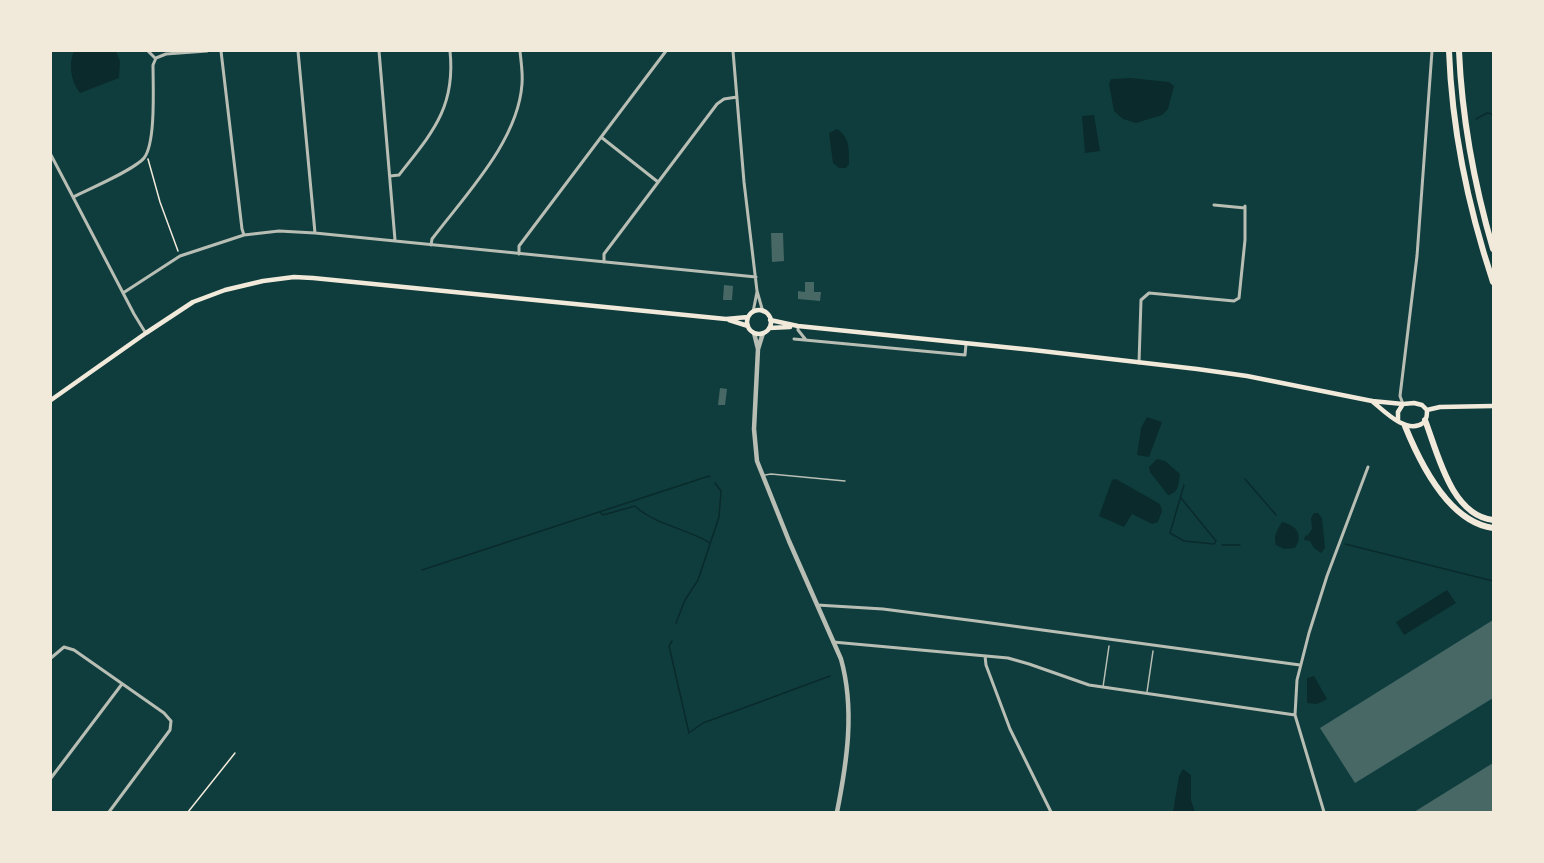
<!DOCTYPE html>
<style>
body{margin:0}
#map{position:relative;width:1544px;height:863px;overflow:hidden;background:#0f3d3e;font-family:Barlow,sans-serif}
canvas{display:block}
.frame{position:absolute;inset:0;border:52px solid #f1e9da;pointer-events:none}
</style>
<div id="map">
<canvas width="1544" height="863"></canvas>
<div class="frame"></div>
</div>
<script>
const ctx = document.querySelector('canvas').getContext('2d');
ctx.lineJoin = 'round';
function fillPath(path, color) { ctx.fillStyle = color; ctx.fill(path, 'evenodd'); }
function trace(path, color, width, dash) { ctx.strokeStyle = color; ctx.lineWidth = width; ctx.lineCap = dash ? 'butt' : 'round'; ctx.setLineDash(dash || []); ctx.stroke(path); }
fillPath(new Path2D(`
 M74,51h42l4,10 -1,17 -39,15c-9,-11 -12,-29 -6,-42z
 M1131,78l38,4 5,4 -6,23 -6,6 -26,8 -13,-4 -9,-8 -5,-27 2,-5z
 M1094,115l6,36 -15,2 -3,-37z
 M837,129c13,8 12,21 12,35l-3,4h-7l-6,-5 -4,-30z
 M1147,417l15,5 -13,35 -12,-2 4,-27z
 M1157,459l8,2 15,13c-1,9 -1,19 -12,21l-18,-23 -1,-5z
 M1116,479l44,25 2,7 -4,11 -6,2 -20,-10 -8,13 -25,-11 13,-36z
 M1314,513h4l4,5 3,30 -4,5 -7,-5 -4,-7 -6,-1 1,-4 3,-1 4,-6 -1,-11z
 M1282,522c14,3 22,13 13,26l-11,1 -8,-4c-3,-9 1,-15 6,-23z
 M1447,590l9,13 -52,32 -8,-13z
 M1314,676l13,23 -10,5 -10,-1v-25z
 M1183,769l8,6v25l4,12h-22l6,-36z`), '#0a2a2b');
trace(new Path2D(`
 M1476,119l11,-6 6,1
 M1245,479l31,36
 M1181,498l35,43 -2,3 -30,-3 -14,-8 14,-48
 M600,512l3,3 32,-9c20,19 51,22 75,37
 M1345,544l148,37
 M1222,545h18
 M422,570l287,-94 1,1
 M676,623l9,-23 13,-20 21,-63 2,-26 -6,-8
 M672,641l-3,5 20,87 14,-10 127,-47`), '#0a2a2b', 1.5);
fillPath(new Path2D(`
 M771,233h12l1,28 -12,1z
 M805,282h9v10h7l-1,9 -22,-2v-8l7,1z
 M724,285l9,1 -1,14h-9z
 M720,388l7,1 -2,16h-7z
 M1493,620v78l-138,85 -35,-55z
 M1493,763v49h-79z`), '#486865');
trace(new Path2D(`
 M148,159l12,43 18,49
 M188,812l47,-59`), '#f1e9da', 1.5);
trace(new Path2D(`
 M765,475l6,-1 74,7
 M1103,687l6,-41
 M1147,692l6,-41`), '#b8beb3', 1.5);
trace(new Path2D(`
 M148,51l7,7
 M221,51l21,178 2,6
 M298,51l17,182
 M379,51l16,189
 M733,51l11,131 13,109 6,21
 M601,137l57,45
 M51,155l22,42
 M390,176l9,-1c32,-41 57,-67 51,-124
 M1214,205l31,3
 M431,245l1,-6c34,-45 86,-98 90,-155 1,-11 -1,-22 -2,-33
 M519,254v-8l147,-195
 M604,262v-8l113,-150 7,-5 13,-2
 M123,293l57,-37 64,-21 35,-4 36,2 441,44
 M753,312l4,-20
 M798,326v4l8,10
 M145,332l-11,-18 -61,-117c16,-8 61,-27 71,-39 12,-15 9,-72 9,-93l3,-7 10,-4 41,-3
 M794,339l171,16 1,-11
 M1139,363l2,-63 8,-7 85,8 5,-3 6,-58v-34
 M1403,404l-3,-8 17,-140 15,-205
 M817,605l66,4 93,12 324,44
 M833,642l175,16 21,6 60,21 206,30
 M985,656l1,9 24,64 41,83
 M51,658l13,-11 10,3 90,63 7,8 -1,9 -61,82
 M51,778l71,-94
 M1324,812l-29,-97 2,-35 12,-47 18,-57 41,-109`), '#b8beb3', 3);
trace(new Path2D(`
 M754,333l4,16 -4,80 3,32 32,80 52,118c14,50 6,103 -4,153
 M758,349l5,-16`), '#b8beb3', 4.5);
trace(new Path2D(`
 M747 322a12 12 0 1 1 24 0a12 12 0 1 1-24 0Z
 M729,320l19,6
 M770,320l28,6 235,24 164,19 50,7 125,25 31,3 11,-1 8,2 5,5
 M769,328l21,-1
 M51,400l95,-67 47,-31 32,-12 38,-9 31,-4 19,1 413,41 22,-2
 M1372,401c12,10 35,34 51,22 4,-4 4,-8 4,-13
 M1427,410l13,-3 53,-1
 M1398,420v-8l5,-8`), '#f1e9da', 4.5);
trace(new Path2D(`
 M1449,51c3,79 19,156 44,231
 M1459,51c3,68 15,133 34,198
 M1425,420c13,34 26,95 68,100
 M1405,426c15,37 44,96 88,102`), '#f1e9da', 6);
</script>
